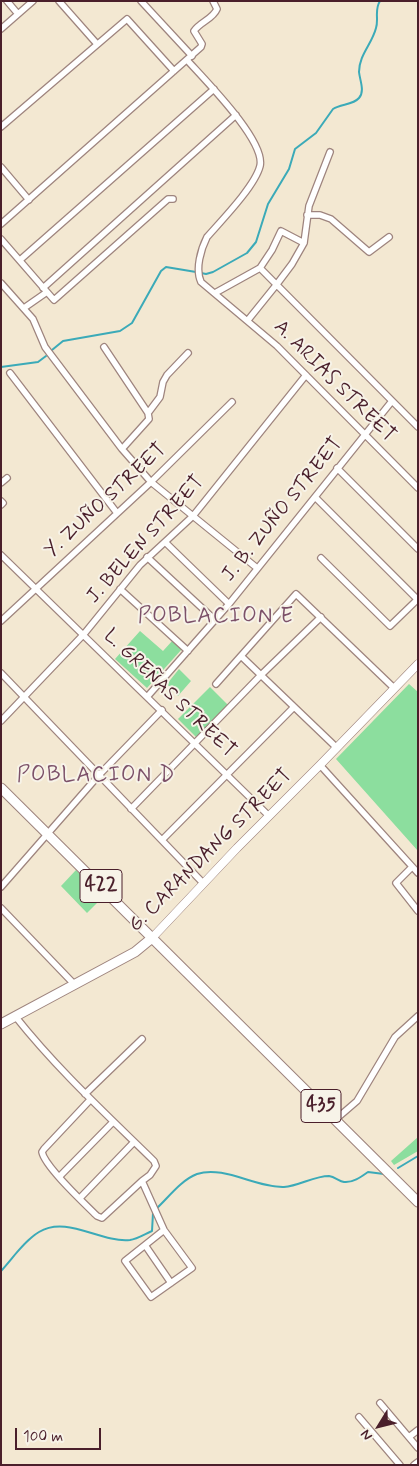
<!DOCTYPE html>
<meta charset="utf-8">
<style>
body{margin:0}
#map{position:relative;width:419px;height:1466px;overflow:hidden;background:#f3e8d2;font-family:Mynerve,sans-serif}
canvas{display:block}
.frame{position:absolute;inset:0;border:2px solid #4a1f2b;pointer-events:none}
.north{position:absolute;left:354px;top:1401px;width:50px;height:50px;-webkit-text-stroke:4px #f7f3e8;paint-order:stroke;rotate:234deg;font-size:14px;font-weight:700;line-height:20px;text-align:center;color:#4a1f2b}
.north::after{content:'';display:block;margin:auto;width:18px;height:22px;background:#4a1f2b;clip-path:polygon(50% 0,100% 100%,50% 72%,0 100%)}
.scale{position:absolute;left:15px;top:1428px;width:86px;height:22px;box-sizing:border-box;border:2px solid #4a1f2b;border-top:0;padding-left:6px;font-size:15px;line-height:18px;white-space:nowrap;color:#4a1f2b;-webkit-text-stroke:4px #f7f3e8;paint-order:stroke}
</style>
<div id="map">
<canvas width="419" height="1466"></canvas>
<div class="frame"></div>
<div class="north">N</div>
<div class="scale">100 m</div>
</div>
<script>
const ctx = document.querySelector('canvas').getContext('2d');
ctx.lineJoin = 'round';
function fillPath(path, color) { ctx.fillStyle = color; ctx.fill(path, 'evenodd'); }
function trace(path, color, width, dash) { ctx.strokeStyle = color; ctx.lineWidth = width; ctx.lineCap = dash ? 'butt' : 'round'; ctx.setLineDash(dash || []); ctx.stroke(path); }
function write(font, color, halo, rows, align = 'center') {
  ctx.font = font + ' Mynerve,sans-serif'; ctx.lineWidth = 4; ctx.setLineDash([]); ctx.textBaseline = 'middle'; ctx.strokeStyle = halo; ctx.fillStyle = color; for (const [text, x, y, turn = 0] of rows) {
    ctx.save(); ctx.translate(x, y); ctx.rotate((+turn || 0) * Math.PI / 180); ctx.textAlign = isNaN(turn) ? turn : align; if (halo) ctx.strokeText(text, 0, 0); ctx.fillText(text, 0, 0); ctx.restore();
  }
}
fillPath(new Path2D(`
 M140,631l23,20 10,-11 9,9 -35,39 -32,-29z
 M179,669l12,12 -13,15 -11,-12z
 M409,684l9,8v159l-82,-92z
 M210,687l18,18 -31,33 -19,-19z
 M76,870l27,27 -16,16 -26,-27z
 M418,1137v14l-24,14 -3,-4z`), '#8cde9e');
trace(new Path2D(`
 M201,273l5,1 7,-2 34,-19 9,-11 12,-38 21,-35 6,-20 21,-16 17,-24c8,-5 20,-4 26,-11 6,-7 1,-17 0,-26 0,-17 13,-28 17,-44 3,-9 -2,-18 4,-27
 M52,350l11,-9 57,-10 12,-8 29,-52 5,-4 30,5
 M1,367l37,-5 8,-6
 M398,1168l20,-12
 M156,1209c12,-11 25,-29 41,-35 27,-9 59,14 87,13 15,-1 30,-11 45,-11 6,1 10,5 15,6 9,1 17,-5 24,-10l16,2
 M1,1271c12,-13 23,-30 38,-39 28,-17 61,11 91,8 7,-1 15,-6 22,-9l1,-18`), '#3baab8', 2);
const street = new Path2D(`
 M7,1l11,13
 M59,1l38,43
 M141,1l51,55
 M1,29l32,-28
 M187,60c17,19 79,81 73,106 -5,20 -38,54 -53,71 -6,12 -12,32 -6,45l76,64 141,142
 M1,127l126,-108 47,52
 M1,167l28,33
 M307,215h13l11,4 38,33 20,-15
 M1,224l200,-177 1,-3 -8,-13c6,-9 19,-12 23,-22l-4,-8
 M1,239l53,61 114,-101h5
 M20,260l194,-171
 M260,268l158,159
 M1,283l32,36 12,28 77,102 29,33 106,86
 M43,288l193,-173
 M215,293l45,-25 12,-18 9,-19 23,12
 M24,308l23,-16
 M248,320l29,-36 15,-20 12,-21 5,-37 21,-54
 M104,347l44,66 1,6 -27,30
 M10,373l107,140
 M148,413l12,-16 3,-15 4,-7 21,-22
 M337,468l81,81
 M1,483l6,-5
 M315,497l102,102
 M1,501l2,2 -2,2
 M165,542l64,62
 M1,555l268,261
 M147,557l68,63
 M321,558l69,68 28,-27
 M120,589l68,62
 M1,621l150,-139 81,-80
 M241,656l96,92
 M1,673l202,210
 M216,684l80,-90 98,94
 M147,697l82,-93 163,-203
 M1,721l83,-87 56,-69 53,-49 113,-141
 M320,765l98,108
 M131,809l130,-134 60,-58
 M162,840l132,-133
 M412,867l-16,16 22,28
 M1,887l98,-112 63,-65
 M1,908l73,76
 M15,1016c42,53 91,98 139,145l2,5 -6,9 -8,6 22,49 28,38 -41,29 -26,-36 39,-31
 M85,1094l57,-55
 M90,1100l-46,49 -2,3c3,15 43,52 55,64l5,2 40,-37
 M335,1120l22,-19 38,-64 23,-21
 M59,1177l53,-54
 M80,1198l54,-56
 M145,1245l26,38
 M380,1403l38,45
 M359,1417l41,48
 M409,1437l9,-7
 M414,1465l4,-3`);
const secondary = new Path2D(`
 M152,938l85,-90 83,-83 98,-101`);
const primary = new Path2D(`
 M1,788l417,414
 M1,1024l134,-72 17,-14`);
trace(street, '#9e847e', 8);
trace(secondary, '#9e847e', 9);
trace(primary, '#9e847e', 11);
trace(street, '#fff', 5.5);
trace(secondary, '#fff', 8);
trace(primary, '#fff', 9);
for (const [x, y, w] of [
 [101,886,42],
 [321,1106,40]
]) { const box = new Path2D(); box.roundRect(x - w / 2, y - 16.5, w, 33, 4); ctx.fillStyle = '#f7f3e8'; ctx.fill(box); trace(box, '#4a1f2b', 1); }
write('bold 19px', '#4a1f2b', null, [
 ["422",101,886],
 ["435",321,1106]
]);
write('20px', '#4a1f2b', '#f7f3e8', [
 ["A. ARIAS STREET",334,382,45],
 ["Y. ZUÑO STREET",106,501,-43],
 ["J. B. ZUÑO STREET",283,510,-51],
 ["J. BELEN STREET",146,540,-48],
 ["L. GREÑAS STREET",169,694,44],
 ["G. CARANDANG STREET",211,851,-45]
]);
ctx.letterSpacing = '1px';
write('22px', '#7c5169', '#f7f3e8', [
 ["POBLACION E",216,617],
 ["POBLACION D",96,776]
]);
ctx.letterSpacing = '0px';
</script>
